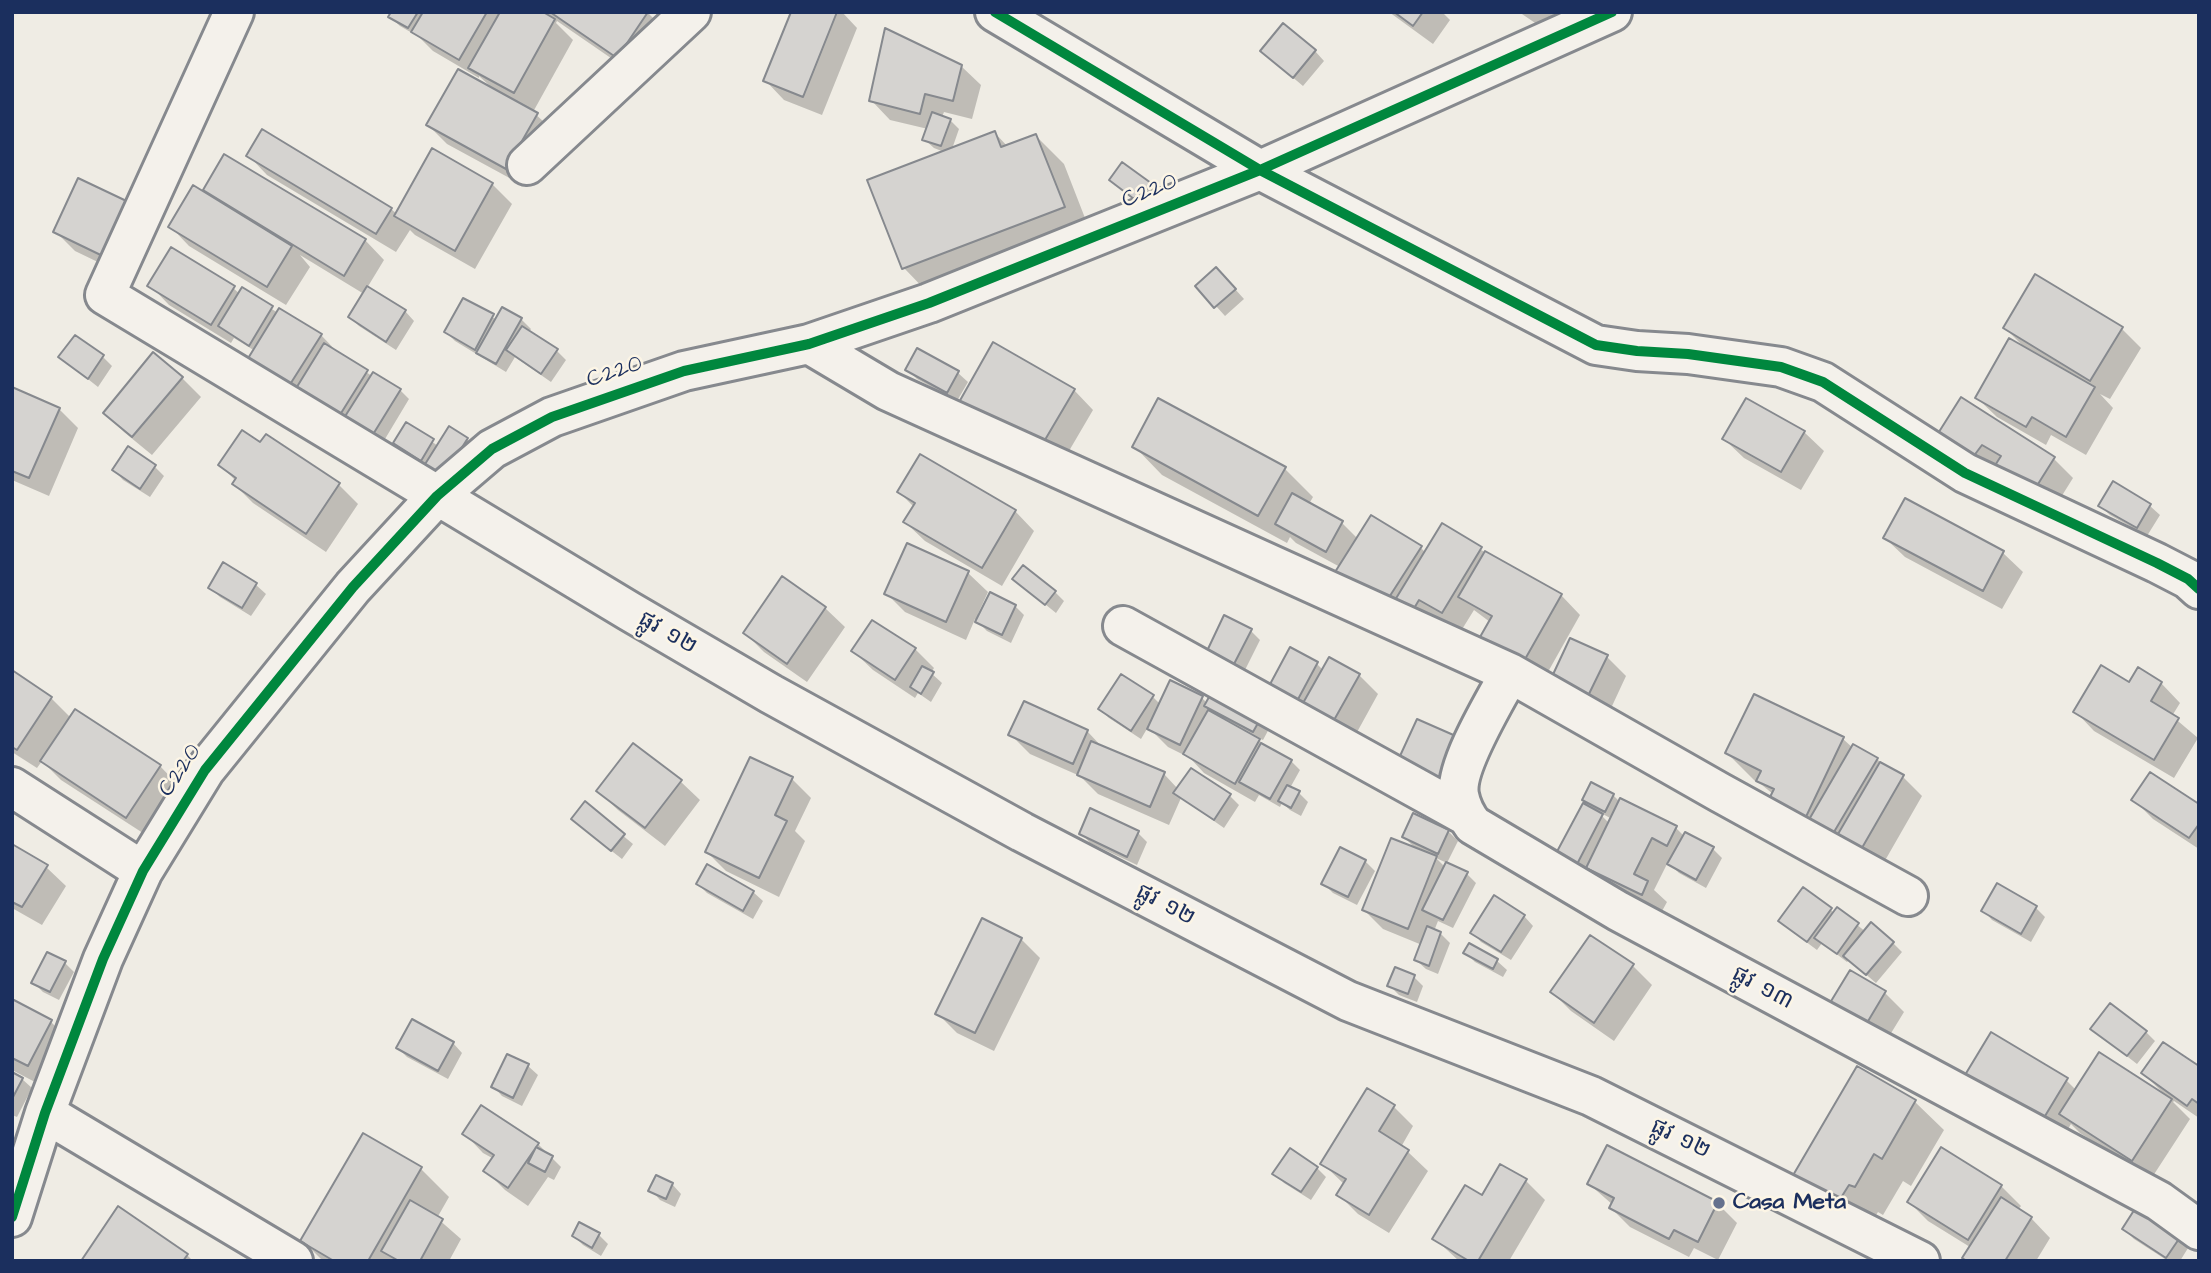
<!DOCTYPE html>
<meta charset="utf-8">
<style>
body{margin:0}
#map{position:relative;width:2211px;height:1273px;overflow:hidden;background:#efece4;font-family:"Architects Daughter",sans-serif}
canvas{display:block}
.frame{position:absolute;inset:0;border:14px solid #1b2f5e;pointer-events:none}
</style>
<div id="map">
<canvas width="2211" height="1273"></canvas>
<div class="frame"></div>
</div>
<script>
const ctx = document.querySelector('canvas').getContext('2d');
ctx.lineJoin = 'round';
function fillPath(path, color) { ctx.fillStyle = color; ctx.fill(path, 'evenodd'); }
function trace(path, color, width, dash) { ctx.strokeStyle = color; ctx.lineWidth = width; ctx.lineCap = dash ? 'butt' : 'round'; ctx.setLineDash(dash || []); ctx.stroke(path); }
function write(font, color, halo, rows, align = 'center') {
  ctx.font = font + ' "Architects Daughter","Noto Sans Khmer",sans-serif'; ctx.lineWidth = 5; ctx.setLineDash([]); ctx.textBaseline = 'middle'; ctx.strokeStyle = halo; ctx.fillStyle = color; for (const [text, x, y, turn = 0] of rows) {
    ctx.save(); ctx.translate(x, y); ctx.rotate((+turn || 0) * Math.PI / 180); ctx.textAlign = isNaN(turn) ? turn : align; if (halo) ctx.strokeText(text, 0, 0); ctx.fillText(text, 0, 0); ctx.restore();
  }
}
fillPath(new Path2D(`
 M393,12h29l2,2 1,-2h222l20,20 -30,44 -80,-55 -1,2 17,17 -40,72 23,21 -30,54 -79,-43 -19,-19 63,-38 -12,-11v2l-46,-27 -14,-14 -19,-11 -10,-9z
 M792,12h50l15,16 -35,87 -38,-15 -19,-20z
 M1389,12h53l8,8 -17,24z
 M1519,12h36l-11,17z
 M1315,51l9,10 -21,25 -31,-26z
 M961,66l20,19 -9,34 -28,-7 -2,5 8,3 9,9 -7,20 43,-16 13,14 28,-11 28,28 28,72 -160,61 -28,-29 -34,-87 74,-29 -10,-4 -10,-9 4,-10 -38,-9 -19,-20z
 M433,150l59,34 20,20 -37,65 -60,-34 -5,-5 -14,22 -129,-77 -19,-20 143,54 6,5z
 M225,156l140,84 19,20 -17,28 38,23 9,10 -18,29 -37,-24 -9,-9 14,-23 -64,-39 10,12 -24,38 -97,-59 -19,-20 33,-33z
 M1123,164l27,20 10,9 -12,17 -37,-30z
 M79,181l52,97 -56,-27 -19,-19z
 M1226,279l18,20 -19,17 -27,-30z
 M150,285l83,3 7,6 2,-4 36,23 43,22 19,20 32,21 28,14 9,9 -27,45 -66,-35 -61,-58 -21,-13 -3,5 -62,-38z
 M464,300l33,20 24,-1 10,10 -2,3 28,19 9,9 -15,22 -36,-25 -9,15 -51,-31 -9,-9z
 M2005,328l117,1 19,19 -31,51 -10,-5 13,14 -27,47 -35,-20 -5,10 -49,-28 -20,-19 48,-50z
 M994,344l80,46 19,20 -34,58 -79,-45z
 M918,351l40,22 10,9 -11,19 -40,-22 -9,-9z
 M60,357h43l9,9 -14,21z
 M182,378l19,19 -49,58 -28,-23 -19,-19z
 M12,389l47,20 19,19 -29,68 -37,-16z
 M1961,400l93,59 19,19 -20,32 -94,-56z
 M407,424l31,22 11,-18 18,11 9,10 -50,16 -22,-13 -9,-9z
 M1804,432l20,19 -23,39 -57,-32 -20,-19z
 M266,436l73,49 19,19 -32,48 -73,-49 -19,-19 2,-3 -16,-16 41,-20z
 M1134,446l150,22 29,29 -4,7 33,19 16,16 63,9 5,5 17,-27 43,27 75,42 19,20 -36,64 -43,-23 -19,-20 8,-14 -16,-12 -13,21 -22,-13 -6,10 -93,-61 -44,-24 -6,-6 -3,6 -125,-68z
 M128,449l27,18 9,9 -14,21 -27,-17 -9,-10z
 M2114,484l36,22 10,9 -13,21 -37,-21 -10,-9z
 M899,492l116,19 19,20 -32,55 -77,-45 -20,-19 9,-15z
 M1905,501l98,52 20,19 -21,37 -97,-52 -20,-19z
 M908,545l60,28 20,19 -10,22 3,1 34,-9 9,9 -13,28 -24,-12 -12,-12 -9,21 -61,-28 -19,-19z
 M224,565l32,20 10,9 -15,22 -31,-19 -10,-9z
 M1014,579l41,13 9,9 -8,12z
 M825,608l20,19 -38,55 -43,-30 -19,-19z
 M1251,631l9,9 -16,32 -26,-12 -9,-10z
 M915,649l19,19 -3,5 11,10 -11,19 -13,-9 -3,5 -42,-28 -20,-19z
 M1607,657l19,19 -20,43 -36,-17z
 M1317,664l6,6 36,5 19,19 -33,60 -68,-40 -14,26 -7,-3 11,11 24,13 9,9 -10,18 9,5 9,9 -7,14 -11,-6 -8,-7 -2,4 -21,-12 -4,7 -51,-29 -14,-15 -22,-11 -20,-20 -7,12 -32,-21 -9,-9 53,-12 7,7 42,-6 5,5 66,9z
 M12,672l39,26 20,20 4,-7 85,55 19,20 -33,49 -85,-55 -19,-19 -5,7 -25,-16z
 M2161,683l19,20 -8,13 26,22 -24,40 -80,-47 -19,-20z
 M1754,696l89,43 10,9 24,11 7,7 19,11 19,19 -47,82 -113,-93 -7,-4 -28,-28z
 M1087,731l16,17 61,26 14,15 52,7 9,9 -15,23 -43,-30 -12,27 -71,-31 -18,-18 -50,-22 -20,-20z
 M792,779l19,19 -16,33 10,10 -26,56 -53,-26 -19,-19z
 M680,781l20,19 -35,46 -47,-36 -20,-19z
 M1592,784l21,11 7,7 56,26 9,9 28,12 9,9 -16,30 -27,-15 -11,-11 -14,28 13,12 -6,11 -54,-27 -18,-18 -5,10 -19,-10 32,-56 -13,-12zM1599,812l13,7 -2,5 -11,-11z
 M2134,800l65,6v43l-46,-30z
 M585,804l48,40 -11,15 -40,-31z
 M1414,815l34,16 10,10 -11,22 -11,-5 9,9 22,7 9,9 -23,45 -15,-7 -4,10 6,2 10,10 -12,31 -12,-5 -10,-9 6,-15 -39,-16 -19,-19 53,-60 -13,-13z
 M1081,833h57l9,9 -10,23 -47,-22z
 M12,846l34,21 20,19 -24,39 -30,-17z
 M1365,861l10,10 -18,34 -24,-12 -10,-10z
 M698,884l55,8 10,9 -10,18 -46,-26z
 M2036,908l9,9 -14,25 -39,-22 -9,-10z
 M1830,909l4,4 3,-4 29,23 27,11 9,9 -26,31 -27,-23 -2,2 -25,-19 -5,7 -27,-20 -10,-9z
 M1524,916l9,10 -22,34 -30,-18 -9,-10z
 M1021,939l19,19 -46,93 -37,-18 -20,-20z
 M1470,945l27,16 10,9 -4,7 -28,-15 -9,-9z
 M65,963l9,9 -15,28 -16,-8 -10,-10z
 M1633,966l19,19 -38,56 -43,-30 -19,-19z
 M1414,977l9,9 -6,16 -18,-7 -10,-10z
 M1885,993l19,19 -27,44 -33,-21z
 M12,1001l39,21 28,28 -23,43 -44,-23z
 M2092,1029l54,3 9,9 -18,23z
 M453,1043l9,10 -14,26 -41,-22 -9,-9z
 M508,1056l20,10 10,9 -16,31 -20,-10 -9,-10z
 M1857,1069l58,33 29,28 -33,56 -8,-5 -20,34 -5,-3 -12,19 -44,-26z
 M2199,1069v49l-25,-17 -1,1 17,17 -39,60 -71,-46 -9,-9 -9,15 -75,-45 79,-14 10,10 86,5 1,-2 -20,-20z
 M12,1074l10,5 10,9 -15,29 -5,-2z
 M1368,1091l26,16 19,19 -12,21 7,5 20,19 -39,62 -31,-19 -19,-19 6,-10 -23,-22z
 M464,1133l74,11 23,23 -7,13 -6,-3 -20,29 -23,-16 -19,-19 8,-12 -11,-6z
 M1942,1150l59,36 20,20 -3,4 13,8 19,20 -14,23h-69l3,-14 -42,-26 -19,-19z
 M1501,1166l25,15 19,19 -36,61h-50l-25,-23 48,-41z
 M1317,1168l9,9 -15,23 -27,-17 -9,-10z
 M421,1169l28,28 -12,21 24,21 -12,22h-126l-20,-20z
 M672,1184l9,10 -6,13 -15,-7 -9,-10z
 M1589,1184l128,19 20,20 -19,37 -24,-12 -5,9 -59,-30 -19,-19 2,-3z
 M2124,1229l69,11 -13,21h-12l-34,-22z
 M599,1235l9,9 -7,12 -18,-11 -9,-9z
 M187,1255l6,6h-110z`), '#0003');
const building = new Path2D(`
 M391,12h27l-10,16 -20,-11z
 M423,12h64l-28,48 -48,-28z
 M500,12h43l12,7 -41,74 -46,-25z
 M550,12h98l-31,46z
 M791,12h46l-34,85 -40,-16z
 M1394,12h29l-10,14z
 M1283,23l33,27 -23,28 -33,-27z
 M885,28l77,37 -9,36 -28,-7 -5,20 -51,-13z
 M458,69l80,44 -32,56 -80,-44z
 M932,112l19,7 -10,27 -19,-6z
 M262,129l130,79 -16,26 -130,-78z
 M995,131l6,16 35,-13 29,73 -163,62 -35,-89z
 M432,148l61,35 -38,68 -61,-35z
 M224,154l142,85 -22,37 -141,-86z
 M1122,162l29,21 -13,19 -29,-22z
 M78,178l59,28 -26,54 -58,-28z
 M193,185l99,61 -25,41 -99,-60z
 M171,247l64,39 -24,39 -64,-39z
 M1216,267l20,22 -22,19 -19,-22z
 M2035,274l88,53 -33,54 -87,-53z
 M367,286l39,24 -20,32 -38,-25z
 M242,287l31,19 -24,40 -31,-20z
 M463,298l31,16 -19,36 -31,-18z
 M502,307l20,11 -26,46 -20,-11z
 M279,308l43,26 -33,52 -42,-26z
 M522,326l36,23 -17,25 -35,-24z
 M75,335l29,20 -16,24 -30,-22z
 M2009,338l86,49 -29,50 -34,-20 -6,10 -51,-29z
 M993,342l82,47 -36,61 -81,-46z
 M324,343l44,27 -30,48 -43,-28z
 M917,348l42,23 -12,22 -42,-23z
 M153,352l30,25 -51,60 -29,-24z
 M373,372l28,17 -29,47 -28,-18z
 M12,387l48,21 -31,70 -17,-7z
 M1961,397l94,60 -22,35 -39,-25 7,-11 -19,-11 -9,12 -36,-22z
 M1158,398l128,69 -28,49 -126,-69z
 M1746,398l59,33 -24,41 -59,-33z
 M406,422l28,17 -13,22 -28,-18z
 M449,426l19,12 -27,42 -19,-11z
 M242,430l18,12 6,-8 74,49 -34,51 -74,-50 4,-6 -18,-13z
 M128,446l28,19 -16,24 -28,-19z
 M920,454l96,56 -34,58 -79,-46 12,-19 -18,-11z
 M2113,481l38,23 -14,24 -39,-22z
 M1292,493l51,28 -17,31 -51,-28z
 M1905,498l99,53 -21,40 -100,-53z
 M1371,515l51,31 -36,56 -56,-22z
 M1442,523l40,24 -40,66 -23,-13 -6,10 -18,-10z
 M907,543l62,28 -23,51 -62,-28z
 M1485,551l77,43 -38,67 -44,-24 12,-21 -34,-19z
 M223,562l34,21 -15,25 -34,-20z
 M1023,565l33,26 -11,14 -33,-26z
 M782,576l44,31 -39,57 -44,-31z
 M990,592l26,13 -14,30 -27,-13z
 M1224,615l28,14 -18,35 -27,-13z
 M872,620l44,28 -21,32 -44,-29z
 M1570,638l38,17 -22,45 -37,-17z
 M1290,647l28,15 -29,54 -28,-15z
 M1329,657l31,17 -35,62 -31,-17z
 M2101,665l28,17 9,-15 24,15 -11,19 28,17 -25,42 -81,-48z
 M922,666l12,6 -13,22 -11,-7z
 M12,670l40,27 -35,53 -5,-3z
 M1121,674l33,21 -23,36 -33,-22z
 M1170,680l33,16 -23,49 -33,-16z
 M1218,681l49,26 -14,25 -49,-26z
 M1754,694l90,43 -41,86 -37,-18 8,-16 -18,-8 5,-10 -36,-18z
 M1024,701l64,29 -15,34 -65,-29z
 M75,709l86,56 -35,53 -86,-57z
 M1208,710l52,29 -25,45 -52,-30z
 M1417,719l41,18 -23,51 -41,-19z
 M1091,741l74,31 -15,35 -73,-32z
 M633,743l49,37 -37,48 -49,-37z
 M1261,743l31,17 -22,39 -31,-17z
 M1853,744l25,14 -47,79 -24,-14z
 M750,757l43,20 -18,38 12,6 -28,57 -54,-26z
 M1880,762l24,13 -49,85 -24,-14z
 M1191,768l40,26 -17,26 -41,-27z
 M2150,772l49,32v20l-10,14 -58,-38z
 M1591,782l23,12 -9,18 -23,-12z
 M1287,785l13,6 -9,17 -13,-7z
 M1620,798l57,28 -10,20 -15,-8 -18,36 14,7 -6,14 -56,-27z
 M585,801l40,33 -14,17 -40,-32z
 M1583,803l20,11 -29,56 -21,-11z
 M1090,808l49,23 -12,26 -48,-23z
 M1413,813l36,17 -11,24 -36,-17z
 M1685,832l29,15 -18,33 -29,-16z
 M1391,838l46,18 -29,73 -46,-19z
 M12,844l36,21 -26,42 -10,-5z
 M1340,847l26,13 -18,37 -27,-13z
 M1446,862l22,10 -25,48 -21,-10z
 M707,864l47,27 -11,20 -47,-27z
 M1997,883l40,23 -16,28 -40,-23z
 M1803,887l29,21 -25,34 -29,-21z
 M1494,895l31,20 -24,37 -31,-19z
 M1837,907l22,16 -22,31 -23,-16z
 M982,918l40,20 -47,95 -40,-19z
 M1871,922l23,20 -28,33 -23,-19z
 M1427,926l14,6 -12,34 -15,-6z
 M1590,935l44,29 -40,59 -44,-31z
 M1469,943l29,16 -5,10 -30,-16z
 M47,952l19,9 -16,31 -19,-9z
 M1395,967l20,8 -7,19 -21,-8z
 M1850,970l36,21 -28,47 -36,-22z
 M12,999l40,21 -24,46 -16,-8z
 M2110,1003l37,28 -20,25 -37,-27z
 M412,1019l42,23 -16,29 -42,-23z
 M1991,1032l77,46 -26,43 -77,-46z
 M2163,1042l36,24v38l-7,-5 -5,7 -46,-33z
 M2099,1052l73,47 -40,62 -73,-47z
 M507,1054l22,10 -16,34 -22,-11z
 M1857,1066l59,34 -34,59 -8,-5 -19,33 -6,-2 -12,19 -45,-27z
 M12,1072l11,6 -11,21z
 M1367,1088l28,17 -16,26 30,19 -40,65 -33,-20 10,-16 -26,-15z
 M481,1105l58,38 -31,45 -25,-17 11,-16 -32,-21z
 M363,1133l59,34 -54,94h-34l-34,-20z
 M1607,1145l111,57 -20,40 -24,-12 -5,9 -60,-31 5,-10 -27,-14z
 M536,1147l17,9 -8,16 -17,-9z
 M1941,1147l61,38 -34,55 -61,-38z
 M1290,1148l28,19 -17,25 -29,-18z
 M1500,1164l27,15 -49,82h-9l-37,-22 33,-54 17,10z
 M656,1175l17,8 -7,16 -18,-8z
 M2001,1197l31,20 -27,44h-38l-5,-3z
 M410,1200l33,19 -23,42h-21l-18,-10z
 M2140,1201l45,29 -19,28 -44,-29z
 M118,1206l70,48 -5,7h-102z
 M579,1222l21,11 -8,15 -20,-12z`);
fillPath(building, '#d5d3d0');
trace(building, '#86898e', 2);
const minor = new Path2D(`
 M234,12l-129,283 524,316 142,83 251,138 326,169 243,95 329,165
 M995,12l265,158 336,175 41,6 51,3 93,13 42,15 142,91 192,90 31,16 11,10
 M527,165l164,-153
 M809,344l79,47 622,282 209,119 189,104
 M1123,626l342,189
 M1510,673c-14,26 -56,94 -51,122 2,11 7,21 14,30l145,86 541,290 40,29
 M12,787l131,84
 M45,1113l248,148
 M12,1217l33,-104 58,-154 40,-88 62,-101 148,-183 84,-91 55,-47 60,-32 132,-46 125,-27 120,-41 331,-133 352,-158`);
trace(minor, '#86898e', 44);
trace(minor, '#f4f1eb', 38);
trace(new Path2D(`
 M995,12l265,158 336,175 41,6 51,3 93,13 42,15 142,91 192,90 31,16 11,10
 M12,1217l33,-104 58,-154 40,-88 62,-101 148,-183 84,-91 55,-47 60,-32 132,-46 125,-27 120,-41 331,-133 352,-158`), '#00873e', 10);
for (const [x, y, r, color] of [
 [1719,1203,7,"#65718d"]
]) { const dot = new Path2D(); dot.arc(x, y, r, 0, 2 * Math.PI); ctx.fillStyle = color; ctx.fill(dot); trace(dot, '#fcf5e5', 2.5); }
write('23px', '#1b2f5e', '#fcf5e5', [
 ["C220",1150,192,-22],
 ["C220",615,373,-19],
 ["ផ្លូវ ១២",667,634,30],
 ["C220",181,771,-56],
 ["ផ្លូវ ១២",1165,906,28],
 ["ផ្លូវ ១៣",1762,989,28],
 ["ផ្លូវ ១២",1680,1140,26]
]);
write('bold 23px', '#1b2f5e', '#fcf5e5', [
 ["Casa Meta",1733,1203]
], 'left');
</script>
